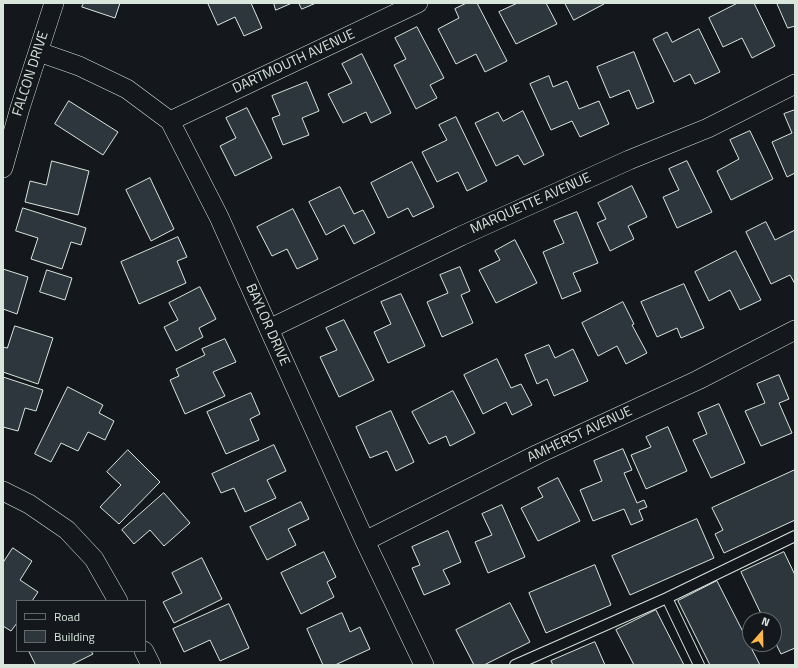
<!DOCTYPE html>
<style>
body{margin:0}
#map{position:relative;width:798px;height:668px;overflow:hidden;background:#14181c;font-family:"Titillium Web",sans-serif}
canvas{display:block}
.frame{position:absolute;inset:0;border:4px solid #d8e6dc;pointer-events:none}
.legend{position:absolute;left:16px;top:600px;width:130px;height:52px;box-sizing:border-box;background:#14181c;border:1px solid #626a69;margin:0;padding:5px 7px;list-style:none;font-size:12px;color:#d8e6dc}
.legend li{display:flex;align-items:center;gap:8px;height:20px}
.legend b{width:20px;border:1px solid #626a69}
.north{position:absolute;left:742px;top:612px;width:40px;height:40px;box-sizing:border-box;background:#14181c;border:1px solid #626a69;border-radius:50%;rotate:20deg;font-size:11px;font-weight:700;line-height:16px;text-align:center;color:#d8e6dc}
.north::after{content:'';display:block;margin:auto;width:14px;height:18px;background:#ffb74d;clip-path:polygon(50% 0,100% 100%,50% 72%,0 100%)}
</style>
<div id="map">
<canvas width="798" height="668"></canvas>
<div class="frame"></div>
<ul class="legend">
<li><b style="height:5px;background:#14181c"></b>Road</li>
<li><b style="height:11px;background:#2c363c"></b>Building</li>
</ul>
<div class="north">N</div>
</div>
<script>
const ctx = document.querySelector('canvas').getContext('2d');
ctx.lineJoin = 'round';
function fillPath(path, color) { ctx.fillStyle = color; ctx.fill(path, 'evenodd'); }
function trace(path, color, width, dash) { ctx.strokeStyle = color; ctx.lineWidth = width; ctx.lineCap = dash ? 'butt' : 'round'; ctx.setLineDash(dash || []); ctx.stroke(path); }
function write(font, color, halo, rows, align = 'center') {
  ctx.font = font + ' "Titillium Web",sans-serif'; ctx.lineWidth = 3; ctx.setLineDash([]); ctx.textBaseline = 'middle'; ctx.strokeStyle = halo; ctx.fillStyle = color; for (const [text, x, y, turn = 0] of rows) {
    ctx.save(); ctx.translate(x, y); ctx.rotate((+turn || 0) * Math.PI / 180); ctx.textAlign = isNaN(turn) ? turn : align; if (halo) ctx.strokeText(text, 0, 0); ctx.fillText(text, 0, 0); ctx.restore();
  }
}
const building = new Path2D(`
 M84,3h36l-5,15 -33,-11z
 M208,3h43l11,25 -18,8 -9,-19 -17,8z
 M274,3h18l-16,7z
 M299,3h17l-14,6z
 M467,3h10l30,58 -22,11 -9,-18 -20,10 -18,-35 21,-11 -4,-9z
 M518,3h28l11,21 -41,20 -17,-32z
 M565,3h38l1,1 -30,16z
 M738,3h16l21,43 -23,12 -10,-20 -19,9 -14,-29z
 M777,3h18v23l-7,2z
 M417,27l27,51 -14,7 7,13 -21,11 -22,-44 12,-6 -11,-21z
 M699,29l21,43 -25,12 -5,-10 -16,8 -21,-43 14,-7 5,10z
 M634,52l20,50 -17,7 -8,-19 -19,8 -13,-31z
 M362,54l29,59 -20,10 -5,-11 -23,11 -15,-29 24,-11 -10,-19z
 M549,76l4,11 14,-6 12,28 20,-8 10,23 -29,13 -8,-16 -21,9 -21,-46z
 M307,82l12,29 -17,7 7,17 -26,10 -11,-27 8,-3 -8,-19z
 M69,101l49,31 -15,23 -48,-31z
 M247,108l25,50 -37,18 -15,-30 16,-8 -10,-20z
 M795,110v63l-8,4 -15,-35 20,-9 -8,-19z
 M523,111l21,44 -20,10 -6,-10 -22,11 -21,-43 23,-11 5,9z
 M456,117l31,64 -20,10 -9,-19 -21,10 -15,-30 25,-12 -8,-15z
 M750,131l23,48 -42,21 -14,-29 22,-12 -9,-19z
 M52,161l37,10 -11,44 -53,-13 5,-21 16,4z
 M687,161l25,51 -35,16 -14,-31 16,-7 -10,-21z
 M412,162l22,45 -21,10 -5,-9 -20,10 -17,-35z
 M150,178l24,51 -23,12 -25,-51z
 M632,186l15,31 -19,9 6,13 -24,12 -13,-28 9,-4 -8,-16z
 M340,187l14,27 9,-4 12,23 -21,11 -10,-19 -18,10 -17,-33z
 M23,208l63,20 -5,17 -10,-3 -9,27 -31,-10 7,-21 -22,-7z
 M293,209l25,50 -21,10 -10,-20 -15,7 -15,-29z
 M577,212l21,51 -25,10 8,18 -19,8 -19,-47 21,-9 -10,-22z
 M766,222l9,18 20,-10v54l-5,-9 -19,9 -25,-52z
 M178,237l9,20 -10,4 9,22 -47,21 -18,-42z
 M515,240l22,43 -41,20 -17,-33 21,-10 -5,-9z
 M736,251l25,49 -21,10 -10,-20 -21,11 -14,-29z
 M460,267l10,24 -9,4 12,28 -31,14 -15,-35 21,-9 -8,-18z
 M3,269l25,8 -11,37 -14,-5z
 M47,270l25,8 -7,22 -25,-8z
 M684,284l20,44 -23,10 -4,-10 -20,9 -16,-35z
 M200,287l16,32 -17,9 4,9 -27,14 -12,-24 14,-7 -9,-17z
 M401,294l24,52 -37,17 -14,-31 17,-8 -10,-22z
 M623,302l11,22 -2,1 15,28 -21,11 -9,-18 -19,10 -16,-33z
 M344,320l30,60 -35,17 -19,-40 17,-7 -11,-22z
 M15,326l38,12 -15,46 -35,-12v-25l4,1z
 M225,339l11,23 -23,10 12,24 -40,18 -15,-34 9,-4 -3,-7 29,-14 -3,-6z
 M549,345l6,13 18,-9 15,32 -34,15 -7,-17 -10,5 -12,-29z
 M497,359l14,29 10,-4 11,21 -20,10 -6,-13 -23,12 -19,-39z
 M779,375l10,24 -10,4 13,30 -31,13 -16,-35 20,-8 -8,-19z
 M3,377l40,13 -7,21 -11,-3 -7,23 -15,-4z
 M68,387l35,18 -4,8 15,8 -9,19 -17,-8 -10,19 -17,-8 -10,19 -16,-8z
 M453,391l22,42 -25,13 -4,-10 -17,8 -17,-32z
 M251,393l9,21 -10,5 9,21 -33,14 -19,-42z
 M719,404l26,59 -34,15 -18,-38 14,-6 -9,-21z
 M391,411l23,51 -18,9 -9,-20 -17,7 -14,-31z
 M668,427l19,44 -41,18 -15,-34 20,-8 -5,-10z
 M274,445l12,26 -19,9 9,18 -31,14 -11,-24 -13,5 -9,-19z
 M623,449l9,21 -8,3 13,30 7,-3 3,7 -8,3 4,10 -12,5 -7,-16 -31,12 -13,-31 22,-9 -8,-20z
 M128,450l32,32 -41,42 -19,-17 21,-22 -14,-13z
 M795,470v50l-71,33 -9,-19 8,-4 -11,-22z
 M558,478l22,43 -42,20 -17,-33 22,-11 -5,-9z
 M164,493l26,30 -26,23 -14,-16 -16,14 -12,-14z
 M301,502l8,17 -21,10 8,16 -29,15 -17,-33z
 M502,505l23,52 -37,16 -13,-31 17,-7 -10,-21z
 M697,519l17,39 -84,37 -18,-39z
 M448,531l13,31 -18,8 7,14 -26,11 -12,-27 8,-3 -8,-18z
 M13,548l19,13 -12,19 18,12 -6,9h-15v22l-6,8 -8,-5v-63z
 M324,552l12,25 -9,5 7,15 -33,17 -20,-41z
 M784,552l11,23v73l-14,6 -7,-14v-20h-10l-23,-48z
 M202,558l20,41 -48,24 -11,-21 19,-9 -10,-20z
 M595,565l16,40 -65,28 -17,-40z
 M717,581l43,84h-50l-32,-64z
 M510,603l20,39 -46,23h-10l-18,-35z
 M229,604l20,44 -29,13 -10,-21 -26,12 -11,-23z
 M656,610l28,55h-50l-18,-35z
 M342,613l8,19 10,-5 10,22 -35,16h-12l-16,-36z
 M595,642l10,23h-52l-2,-4z
 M29,651h62l2,3 -22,11h-35z`);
fillPath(building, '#2c363c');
trace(building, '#d8e6dc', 1);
const lane = new Path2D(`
 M667,598l32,67
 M515,665l152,-67 128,-62`);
const street = new Path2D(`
 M39,52l40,14 48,23 43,32 49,96 50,112 96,212 59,124
 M170,121l248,-118
 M3,168l17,-60 34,-105
 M269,329l192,-93 168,-76 79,-32 87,-44
 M3,491l26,13 38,26 27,29 24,42
 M365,541l173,-87 160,-74 97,-50
 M144,651l7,14`);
trace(lane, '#d8e6dc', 12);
trace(street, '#d8e6dc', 20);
trace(lane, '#14181c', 10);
trace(street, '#14181c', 19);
write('14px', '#d8e6dc', '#14181c', [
 ["DARTMOUTH AVENUE",294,62,-25],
 ["FALCON DRIVE",31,74,-72],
 ["MARQUETTE AVENUE",531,204,-24],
 ["BAYLOR DRIVE",267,325,66],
 ["AMHERST AVENUE",580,435,-25]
]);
</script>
